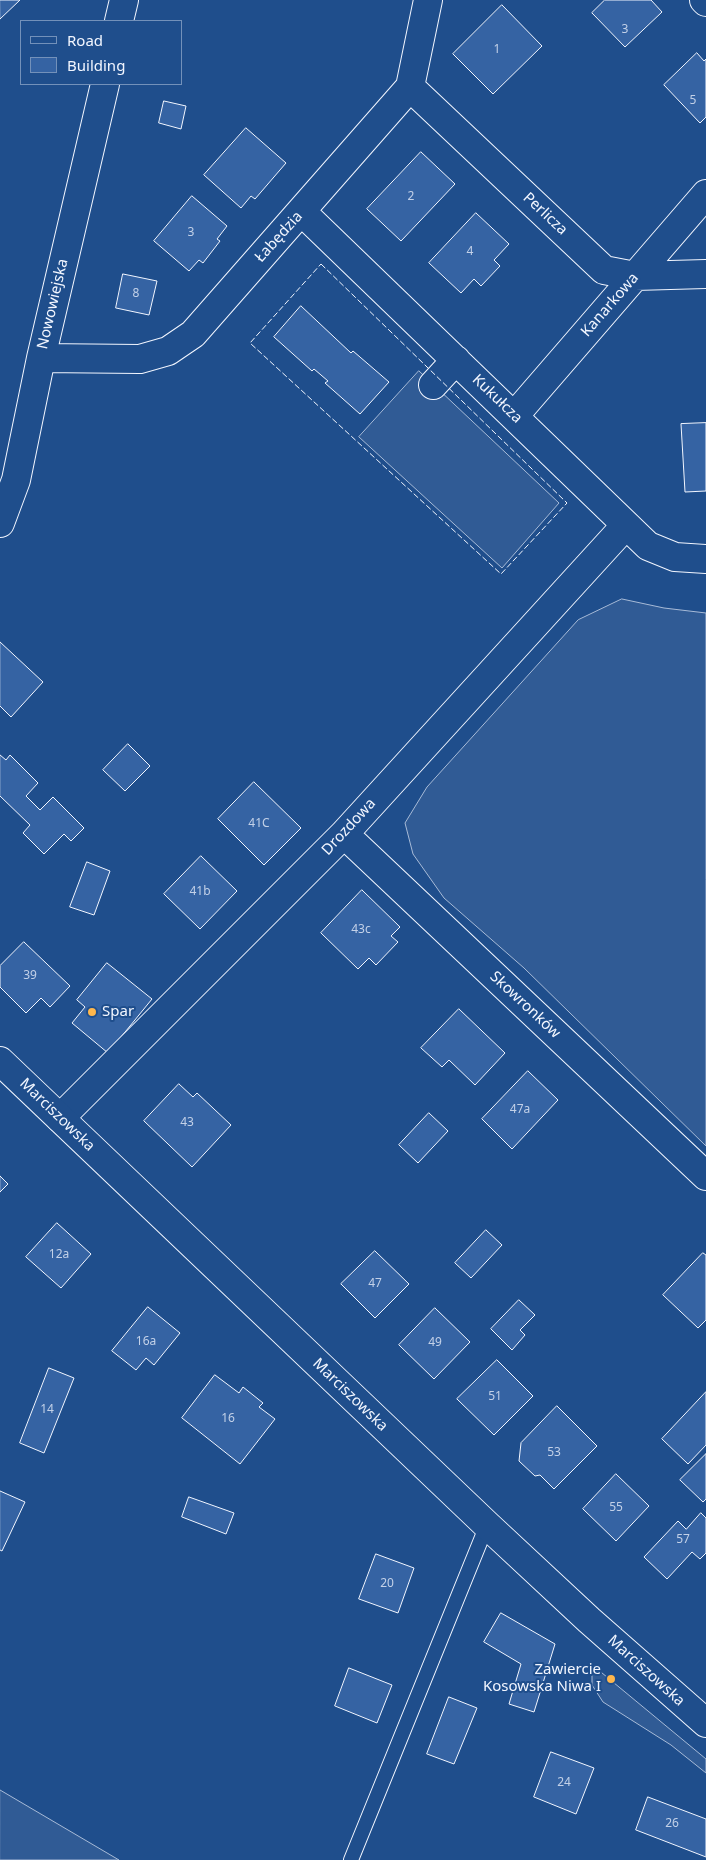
<!DOCTYPE html>
<meta charset="utf-8">
<style>
body{margin:0}
#map{position:relative;width:706px;height:1860px;overflow:hidden;background:#1f4e8c;font-family:"Noto Sans",sans-serif}
canvas{display:block}
.legend{position:absolute;left:20px;top:20px;width:162px;height:65px;box-sizing:border-box;background:#1f4e8c;border:1px solid #7391ba;margin:0;padding:6px 9px;list-style:none;font-size:15px;color:#f2f6ff}
.legend li{display:flex;align-items:center;gap:10px;height:25px}
.legend b{width:25px;border:1px solid #7391ba}
</style>
<div id="map">
<canvas width="706" height="1860"></canvas>
<ul class="legend">
<li><b style="height:6px;background:#1f4e8c"></b>Road</li>
<li><b style="height:14px;background:#3563a3"></b>Building</li>
</ul>
</div>
<script>
const ctx = document.querySelector('canvas').getContext('2d');
ctx.lineJoin = 'round';
function fillPath(path, color) { ctx.fillStyle = color; ctx.fill(path, 'evenodd'); }
function trace(path, color, width, dash) { ctx.strokeStyle = color; ctx.lineWidth = width; ctx.lineCap = dash ? 'butt' : 'round'; ctx.setLineDash(dash || []); ctx.stroke(path); }
function write(font, color, halo, rows, align = 'center') {
  ctx.font = font + ' "Noto Sans",sans-serif'; ctx.lineWidth = 4; ctx.setLineDash([]); ctx.textBaseline = 'middle'; ctx.strokeStyle = halo; ctx.fillStyle = color; for (const [text, x, y, turn = 0] of rows) {
    ctx.save(); ctx.translate(x, y); ctx.rotate((+turn || 0) * Math.PI / 180); ctx.textAlign = isNaN(turn) ? turn : align; if (halo) ctx.strokeText(text, 0, 0); ctx.fillText(text, 0, 0); ctx.restore();
  }
}
const built = new Path2D(`
 M419,371l140,132 -57,65 -143,-131z
 M622,599l42,9 42,5v533l-182,-178 -80,-70 -31,-44 -8,-31 22,-36 151,-167z
 M596,1668l110,91v14l-35,-28 -68,-43 -11,-17v-10z
 M0,1790l119,70h-119z`);
fillPath(built, '#305b95');
trace(built, '#a8bbd7', 1);
const building = new Path2D(`
 M0,0h20l-20,19z
 M605,0h46l11,12 -37,35 -33,-34z
 M502,5l40,41 -49,48 -40,-40z
 M697,53l7,8 2,-2v58l-6,6 -36,-38z
 M164,101l22,5 -5,23 -22,-6z
 M246,128l40,35 -31,36 -4,-3 -10,12 -37,-33z
 M421,152l34,32 -54,57 -34,-32z
 M192,196l35,30 -10,13 3,2 -17,22 -4,-3 -10,11 -35,-30z
 M476,213l33,31 -15,16 6,6 -19,20 -7,-7 -13,14 -32,-30z
 M123,274l34,7 -8,34 -33,-7z
 M301,306l50,47 2,-2 36,31 -29,32 -35,-31 3,-2 -14,-12 -2,2 -38,-34z
 M706,423v68l-21,1 -4,-68z
 M0,642l43,40 -32,35 -11,-11z
 M128,744l22,22 -25,25 -22,-21z
 M0,755l6,5 4,-5 28,28 -12,13 14,14 13,-13 31,31 -13,13 -7,-7 -20,20 -21,-21 7,-8 -30,-29z
 M254,782l47,46 -37,37 -46,-46z
 M201,856l36,35 -37,38 -36,-35z
 M87,862l23,9 -16,44 -24,-8z
 M362,890l38,37 -9,9 7,6 -22,23 -7,-7 -11,11 -37,-36z
 M24,942l46,44 -20,21 -9,-9 -15,15 -26,-26v-21z
 M107,963l45,36 -44,54 -36,-30 13,-16 -8,-7z
 M459,1009l46,44 -30,32 -26,-25 -7,7 -21,-19z
 M528,1071l30,29 -46,49 -30,-30z
 M179,1084l14,13 4,-4 34,32 -39,42 -48,-46z
 M429,1113l19,18 -30,32 -19,-18z
 M0,1176l8,8 -8,8z
 M57,1223l34,31 -30,34 -35,-31z
 M486,1230l16,15 -31,33 -16,-15z
 M375,1251l34,33 -34,34 -34,-34z
 M703,1253l3,2v65l-8,8 -35,-33z
 M519,1300l16,15 -15,15 5,5 -13,15 -21,-21z
 M148,1307l32,26 -26,32 -8,-7 -10,12 -24,-19z
 M435,1308l35,34 -36,37 -35,-34z
 M497,1360l36,36 -39,39 -37,-36z
 M49,1368l25,10 -30,75 -24,-10z
 M215,1375l24,18 4,-6 20,16 -4,4 16,12 -35,45 -58,-46z
 M706,1392v53l-18,19 -26,-25z
 M557,1406l40,40 -43,43 -14,-14 -5,1 -16,-15 2,-18z
 M706,1454v45l-3,3 -23,-22z
 M616,1474l33,32 -33,35 -33,-32z
 M0,1491l25,11 -23,49 -2,-1z
 M189,1497l45,16 -8,21 -44,-17z
 M701,1513l5,5v35l-6,6 -8,-7 -25,27 -23,-22 34,-36 8,8z
 M376,1554l38,14 -16,45 -39,-14z
 M501,1613l54,31 -21,68 -25,-8 12,-40 -37,-22z
 M349,1668l43,17 -15,38 -42,-17z
 M449,1697l28,11 -23,56 -27,-10z
 M551,1752l43,16 -18,46 -42,-17z
 M648,1797l58,22v38l-70,-27z`);
fillPath(building, '#3563a3');
trace(building, '#f2f6ff', 1);
const lane = new Path2D(`
 M351,1860l136,-335`);
const street = new Path2D(`
 M704,0l2,2
 M119,21l5,-21
 M410,87l194,183 31,6 71,-2
 M302,212l346,334 27,11 31,2
 M41,358l99,1 28,-8 25,-17 217,-247 18,-87
 M433,385l23,-25
 M515,415l191,-221
 M0,523l16,-43 25,-122 64,-274
 M344,834l362,342
 M60,1118l284,-284 282,-309`);
const secondary = new Path2D(`
 M0,1061l487,464 102,95 117,103`);
trace(lane, '#f2f6ff', 16);
trace(street, '#f2f6ff', 30);
trace(secondary, '#f2f6ff', 30);
trace(lane, '#1f4e8c', 14);
trace(street, '#1f4e8c', 28);
trace(secondary, '#1f4e8c', 28);
trace(new Path2D(`
 M321,264l246,239 -66,71 -251,-231z`), '#f2f6ff', 1, [6, 2.5]);
for (const [x, y, r, color] of [
 [92,1012,5,"#ffb74d"],
 [611,1679,5,"#ffb74d"]
]) { const dot = new Path2D(); dot.arc(x, y, r, 0, 2 * Math.PI); ctx.fillStyle = color; ctx.fill(dot); trace(dot, '#1f4e8c', 2); }
write('12px', '#c3d1e8', null, [
 ["3",625,30],
 ["1",497,50],
 ["5",693,101],
 ["2",411,197],
 ["3",191,233],
 ["4",470,252],
 ["8",136,294],
 ["41C",259,824],
 ["41b",200,892],
 ["43c",361,930],
 ["39",30,976],
 ["47a",520,1110],
 ["43",187,1123],
 ["12a",59,1255],
 ["47",375,1284],
 ["16a",146,1342],
 ["49",435,1343],
 ["51",495,1397],
 ["14",47,1410],
 ["16",228,1419],
 ["53",554,1453],
 ["55",616,1508],
 ["57",683,1540],
 ["20",387,1584],
 ["24",564,1783],
 ["26",672,1824]
]);
write('15px', '#f2f6ff', '#1f4e8c', [
 ["Perlicza",545,214,43],
 ["Łabędzia",279,237,-48],
 ["Nowowiejska",53,304,-77],
 ["Kanarkowa",610,305,-49],
 ["Kukułcza",497,399,44],
 ["Drozdowa",349,827,-47],
 ["Skowronków",525,1005,43],
 ["Marciszowska",57,1115,44],
 ["Marciszowska",350,1395,44],
 ["Marciszowska",646,1671,42]
]);
write('15px', '#f2f6ff', '#1f4e8c', [
 ["Spar",102,1012],
 ["Zawiercie",601,1670,"right"],
 ["Kosowska Niwa I",601,1687,"right"]
], 'left');
</script>
